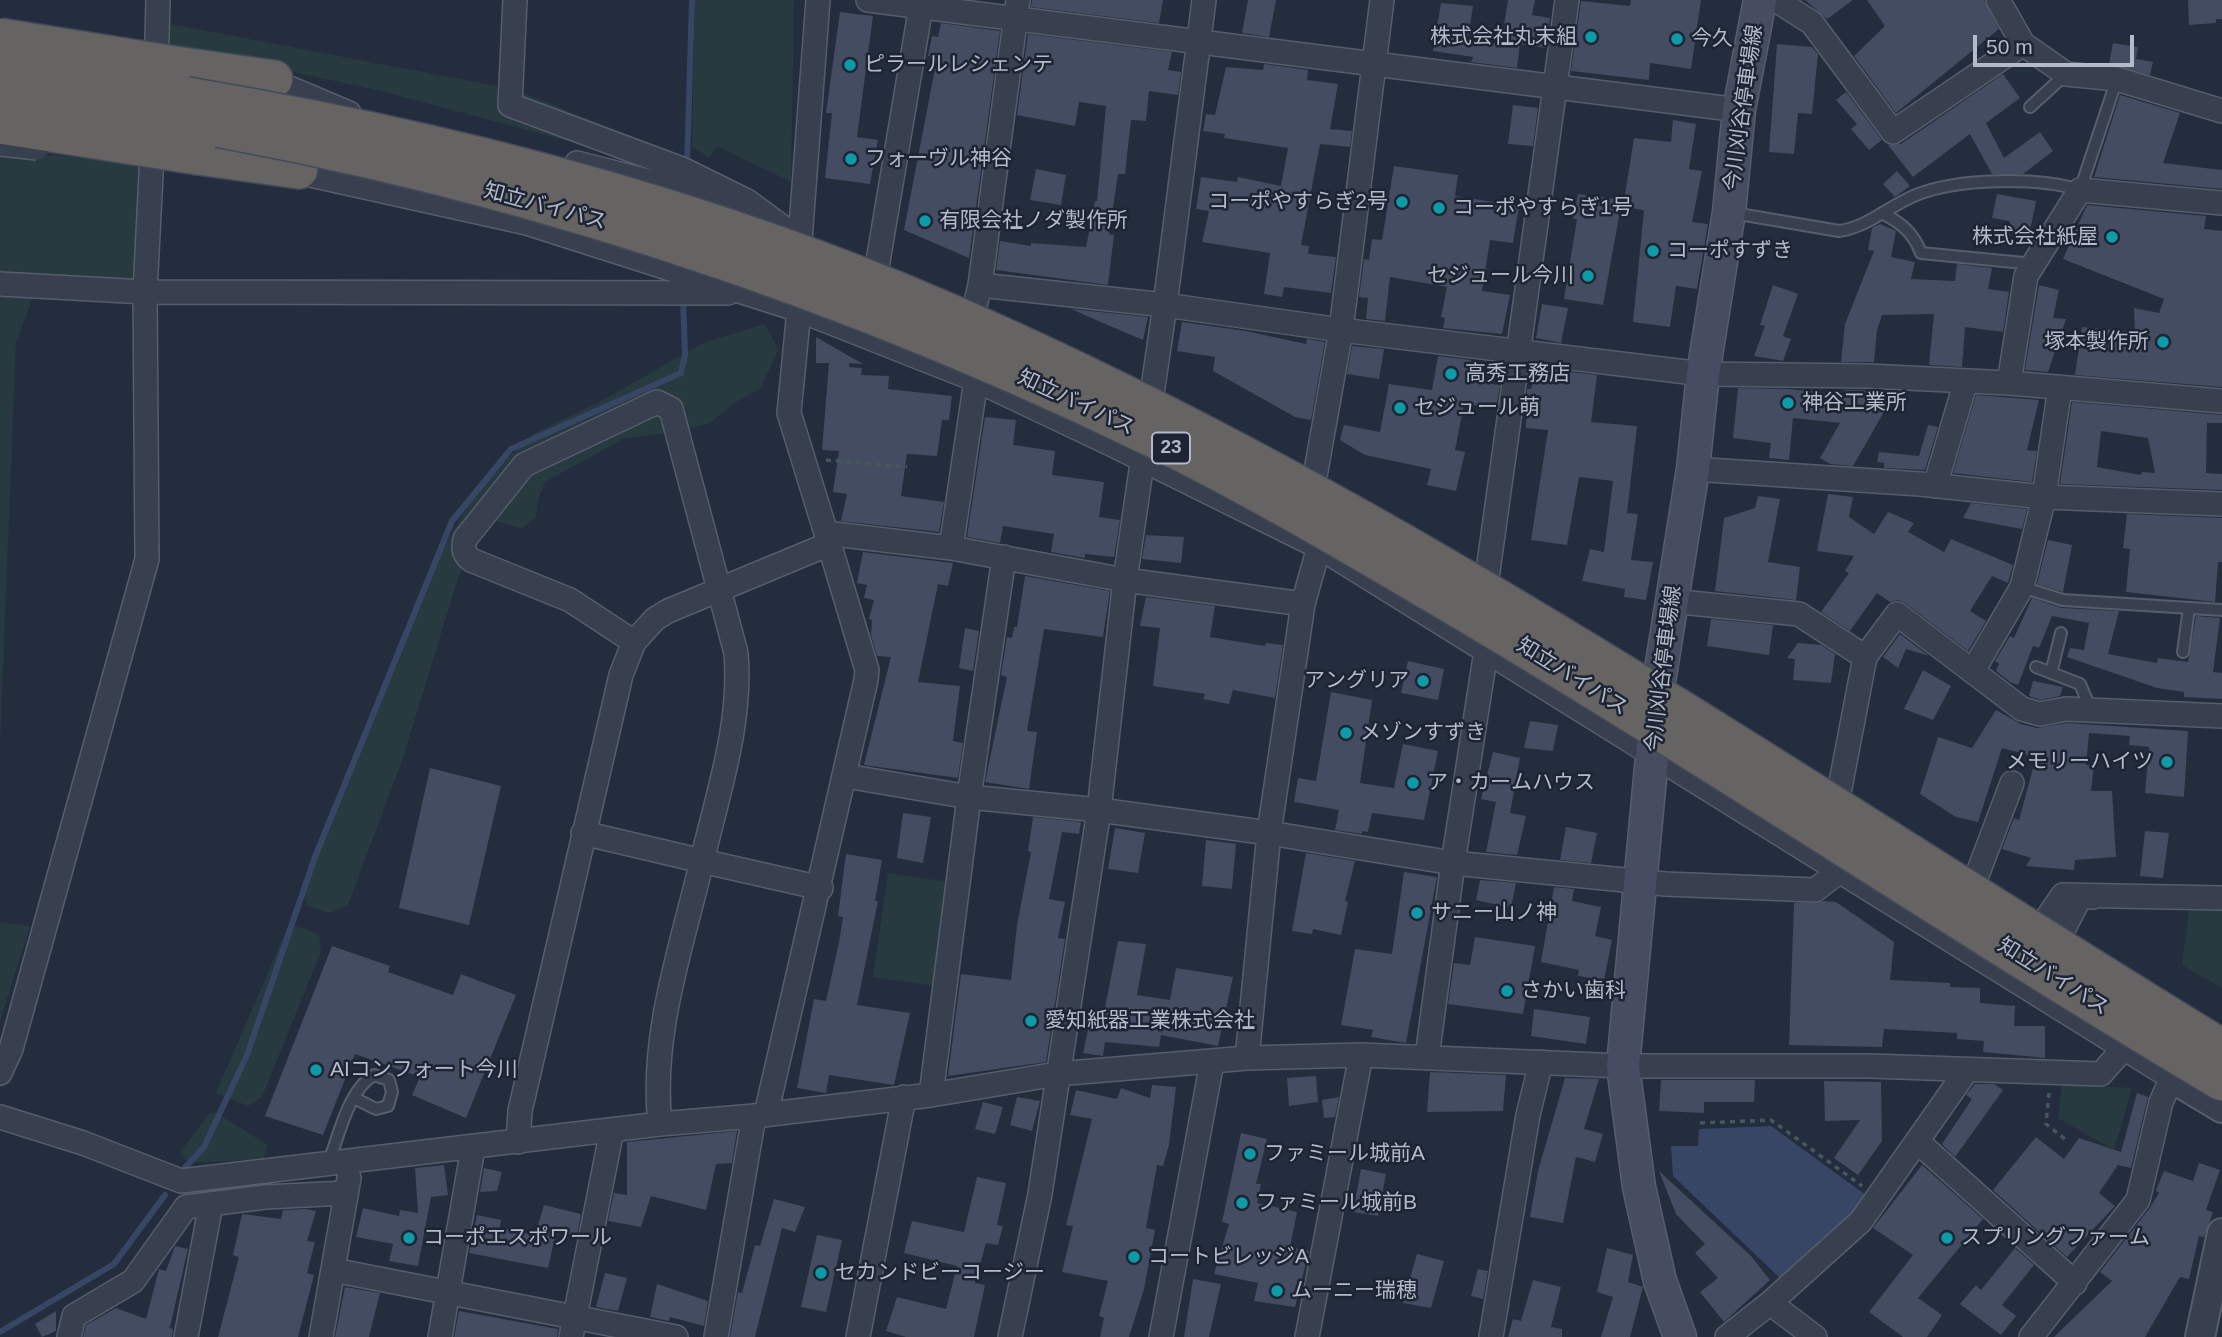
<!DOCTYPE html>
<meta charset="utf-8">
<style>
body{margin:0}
#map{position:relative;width:2222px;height:1337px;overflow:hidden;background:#242d3e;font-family:Arial,sans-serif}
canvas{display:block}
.scale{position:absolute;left:1973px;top:35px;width:161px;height:32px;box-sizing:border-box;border:4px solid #b4bac9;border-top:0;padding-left:9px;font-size:21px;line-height:24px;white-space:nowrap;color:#b4bac9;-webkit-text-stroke:5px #1d2433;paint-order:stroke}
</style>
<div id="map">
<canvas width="2222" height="1337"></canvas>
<div class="scale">50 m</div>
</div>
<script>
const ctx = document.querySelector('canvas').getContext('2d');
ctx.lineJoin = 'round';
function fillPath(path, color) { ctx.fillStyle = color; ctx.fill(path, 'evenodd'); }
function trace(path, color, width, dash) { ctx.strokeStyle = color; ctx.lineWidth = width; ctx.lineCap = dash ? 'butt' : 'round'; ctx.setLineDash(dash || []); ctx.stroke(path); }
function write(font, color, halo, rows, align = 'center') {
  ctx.font = font + ' Arial,"Noto Sans JP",sans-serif'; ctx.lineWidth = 5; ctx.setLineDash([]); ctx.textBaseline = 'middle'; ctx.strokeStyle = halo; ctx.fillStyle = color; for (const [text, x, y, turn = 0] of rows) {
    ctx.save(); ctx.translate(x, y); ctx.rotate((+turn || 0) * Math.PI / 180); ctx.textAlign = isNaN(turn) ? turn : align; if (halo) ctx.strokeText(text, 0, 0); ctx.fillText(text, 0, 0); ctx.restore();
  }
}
fillPath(new Path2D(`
 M695,0h99l-3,182 -74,-36 -8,12 -17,-12z
 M165,23l348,66 166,66 -2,15 -300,-80 -215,-46z
 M0,151l144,12 -5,123 -139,-9z
 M0,294l34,1 -18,47 -16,401z
 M765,324l13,26 -17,38 -28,16 -23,19 -35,9 -52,7 -78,43 -7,18 -2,17 -14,12 -32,-10 -31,56 -57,186 -54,144 -18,8 -23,-7 -4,-15 138,-338 34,-61 56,-57 72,-35 102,-58z
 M888,873l61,9 -15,104 -61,-9z
 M2189,910l33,1v77l-40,-23z
 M0,922l30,4 -30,95z
 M289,924l30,10 2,17 -59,146 -14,9 -32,-13z
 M2062,1084l70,4 -18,62 -56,-32z
 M215,1112l53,33 -5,14 -76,4 -7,-11 28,-37z`), '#263a3f');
fillPath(new Path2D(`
 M1771,1126l95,69 -17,23 -68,61 -108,-103 -2,-30h27l1,-17z`), '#384665');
trace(new Path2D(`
 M687,166l5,-166
 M182,1171l22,-24 43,-92 68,-198 137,-336 59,-72 170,-76 4,-18 -2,-59
 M0,1332l114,-68 51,-69`), '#384665', 6);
fillPath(new Path2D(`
 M1032,0h131l-4,23 -128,-16z
 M1248,0h28l-7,37 -27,-4z
 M1508,0h27l-3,15 18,3 -4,30 -26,-4 -3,24 -46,-6 2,-5 -40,-6 8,-48 32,3 -5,32 33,7z
 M1631,0h70l-10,69 -41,-6 -1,17 -78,-9 10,-70 49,5z
 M1805,0h48l-26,19z
 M1867,0h117l15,29 -103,84 -42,-57 31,-30z
 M2188,0h34v19h-6v4l-27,2z
 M840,12l33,4 -16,121 21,3 -8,44 -45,-6 7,-65h-6z
 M941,23l59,8 -31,227 -65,-28 33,-172 -9,-2 4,-20 6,1z
 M1028,34l144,18 -4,18 13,2 -3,23 -29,-4 -3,30 -15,-1 -6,54h-7l-9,60 5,1 -6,50 -112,-15 4,-29 31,5v-3l55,4 9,-46h2l9,-95 -27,-4 -4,24 -58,-11z
 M2113,43l25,4 -2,12 17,3 -3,13 -41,-11z
 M1777,44l35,3 6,7 -6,60 -14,-1 -4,41 -25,-2z
 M1264,64l44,6 -1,10 31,4 -8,45 22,2 -2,16 -30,-3 -19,101 8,1 -1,8 28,3 -5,36 -47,-6 -2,10 -18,-3 6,-41 -68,-11 7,-31 -13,-2 5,-32 36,5 1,-5 43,9 7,-38 -64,-10 1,-4 -22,-3 3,-17 9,1 11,-48 37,3z
 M2003,74l17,24 -34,25 18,35 36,-26 13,19 -30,23h-31l-22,-40 -57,43 -25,-32 13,-1z
 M1846,92l36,48 -13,10 -18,-21 6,-5 -21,-24z
 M2120,95l60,18 -17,50 59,7v19l-128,-12z
 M1513,105l25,3 -5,38 -25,-2z
 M1673,120l23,4 -7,45 13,2 -10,51 16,2 -11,65 -21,-3 -6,41 -37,-5 11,-112 -21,-3 11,-69 37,4z
 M1394,166l64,9 -3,21 64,10 -6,37 -23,-3 -8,51 28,4 -8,39 -59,-6 2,-10 -4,-1 6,-30 -57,-10 -5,44 -19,-2 2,-21 -9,-1 5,-38 5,1 3,-21 10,1z
 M1036,169l30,6 -5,30 -31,-5z
 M1897,171l13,15 -15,11 -12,-13z
 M1578,194l44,6 -19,105 -39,-6 13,-80h-4z
 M1997,194l39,7 -7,35 -22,-3 3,-12 -18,-3z
 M2087,205l119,11 -2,13 18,2v156l-147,-12 7,-48 53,5 -1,-24 25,5 5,-14 -101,-40z
 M1880,224l16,7 -5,26 24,5 -4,17 44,2 2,-17 35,4 -4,21 21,3 -6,40 -38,-5 -3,40 -33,-2 5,-51 -52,1 -5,15 -3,32h-33l4,-38 29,-73 -6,-1 4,-22z
 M1773,285l25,9 -15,42 8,3 -8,22 -29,-5 11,-30 -5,-1z
 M2039,285l20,5 -6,28 13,1 -18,53 -23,-2z
 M1542,304l26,4 -7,35 -25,-5z
 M1071,309l77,8 -5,23 -40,-17z
 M1182,322l64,9 60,13 1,-5 18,3 -14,78 -16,-3 -82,-46 2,-14 -38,-6z
 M816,337l47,27 -14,-1v4l13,1 -1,7 28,1 -1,13 64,7 -3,24h-7l-5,36 -30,-2 -6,42 43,6 -5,30 -98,-11 6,-27 -14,-2 6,-41 -17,-1 7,-87h-13z
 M1352,346l32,3 -5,30 -32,-5z
 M1438,356l33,4 -4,21 33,4 -4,23 -32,-4 -9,46 10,2 -9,39 -29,-6 4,-16 -66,-14 -25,-15 4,-15 36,7 9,-48 43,6z
 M1536,368l61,7 -6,47 46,4 -10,87 11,1 -7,46 22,2 -7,38 -22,-3 1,-8 -43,-8 8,-32 14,3 9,-71 -34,-4 -12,68 -36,-5 17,-110 -22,-2 1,-39h4z
 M1738,388l50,1 56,6 1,-5 51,1 -43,75 -23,-2 -10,-6 20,-35 -47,-5 -4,42 -20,-2 2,-15 -38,-5z
 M1976,395l63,5 -12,50 10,1 -5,31 -79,-9z
 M2072,402l150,13v8h-15l-1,50 16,1v16l-162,-6zM2101,431l47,7 7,35 -13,-1 -1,3 -44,-8z
 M985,417l31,3 -3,25 42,6 -3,24 52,7 -5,35 21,3 -6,37 -29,-3v4l-34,-6 3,-18 -51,-8 -3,17 -33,-6z
 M1928,425l10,2 -13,43 -41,-2v-5l-7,-1 2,-10 40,4z
 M1828,494l25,3 -4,20 25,17 14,-22 26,11 -6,9 36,20 7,-13 62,26 -5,18 -16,-7 -22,35 16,10 -18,30 -63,-48 -7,-3 -8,2 -13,-9 -27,38 -29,-19 28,-39 -4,-2 9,-15 -37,-5z
 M1758,496l22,3 -12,63 32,5 -4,33 -81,-9 9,-73 31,-10z
 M1971,503l56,6 -5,20 -59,-11z
 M2127,514l95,4v44h-4l-3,40 -89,-10 4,-43 -7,-1z
 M1146,535l38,2 -3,26 -39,-4z
 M2048,540l24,5 -9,47 -26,-8z
 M863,552l90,11 -5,23 -10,-2 -20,98 42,4 -7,55 10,2 -5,35 -94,-13 27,-108 -14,-1 -6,-21 1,-15 -3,-1 5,-19 -10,-2 3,-13 -10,-2z
 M1025,576l85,15 -7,46 -59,-8 -17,102 10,1 -8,57 -44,-7 22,-105 -6,-2 6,-38 5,1 2,-11h3z
 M1146,597l69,9 -5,31 55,9 1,-3 17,2 -8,53 -42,-8 -4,14 -26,-5 2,-5 -52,-8 7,-58 -20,-2z
 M2032,598l30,10 57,3 -11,43 49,9 1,-5 30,4 8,-46 24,2 -7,54 9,1v26l-38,-2v-5l-27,-4 -90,-31 3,-9 14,2 5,-27 -37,-7 -13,32 -6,-2 -15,39 -8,-3 -14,-11 3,-7 -4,-3 15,-25 4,2z
 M1711,619l62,6 -4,30 -62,-9z
 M965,628l14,3 -6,40 -14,-3z
 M1900,634l29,22 -23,-7 -8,19 -15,-11z
 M1798,643l23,2 14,9 -4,29 -38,-3 2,-21 -8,-1z
 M1408,661l36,8 -6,31 -37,-7z
 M1923,670l28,16 -18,34 -29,-11z
 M2033,681l30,6 -3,9 -19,4 -12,-4z
 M1331,692l41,8 -12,83 34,5 9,-44 35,7 -14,69 -52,-7 -4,19 -6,-1v3l-27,-4 4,-20 -45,-8 4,-24 18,3z
 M1996,710l25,14 16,4 30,-5 121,8 -4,66 -39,-4 4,-46 -20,-2 1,-9 -41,-3 -3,32 8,1 -3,25h21l4,66 -41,3 -1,10 -48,-4 5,-8 -29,-9 12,-31 5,2 17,-63 -34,-9 -24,74 -22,-5 -36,-23 18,-57 34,11z
 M1530,721l28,4 -5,26 -29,-3z
 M1493,752l27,6 -10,55 16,3 -9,39 -31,-3 10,-50 -15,-3z
 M430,768l71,18 -32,139 -70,-17z
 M903,813l28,4 -8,46 -26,-5z
 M1033,817l48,5 -2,12 -17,-2 -13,67 16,3 -7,36 7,1 -19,123 -98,14 13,-102 50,6 6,-55 14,-73 -3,-1z
 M1566,827l31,6 -6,30 -31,-3z
 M1115,828l30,5 -7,40 -30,-4z
 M2145,831l24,2 -6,45 -23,-2z
 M1206,840l30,4 -4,45 -30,-3z
 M1306,853l49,8 -10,40 3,1 -7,33 -28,-6 -1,5 -20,-3z
 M846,854l36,6 -7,41h3l-21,104 53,8 -16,72 -65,-10 -3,18 -29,-5 17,-89 12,2 13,-59 4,-25 -5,-1z
 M1404,872l33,5 -31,166 -35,-6 2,-7 -32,-5 14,-76 37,5z
 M1480,880l36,3 -5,25 -35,-8z
 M1554,887l20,2 -2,12 29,6 -6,29 17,4 -8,40 -26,-4 1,-6 -38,-8z
 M1823,901l13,1 58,40 -4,38 60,3v4l30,1v15l35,3 -1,20h31v32l-62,-6 1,-11 -27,-2v-6l-73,-4 -2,18 -93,-2 5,-142z
 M1475,937l60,9 -12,68 -75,-10 6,-41 16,2z
 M1118,941l28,3 -9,51 33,5 6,-32 57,9 -15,69 -57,-11 -2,12 -54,-5 -2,14 -20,-3 7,-32 12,2z
 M332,946l58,20 -2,6 65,23 8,-21 55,21 -50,123 -54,-23 8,-18 -65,-23 -32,81 -58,-19z
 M1534,1009l56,8 -4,27 -55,-8z
 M1430,1072l76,3 -3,36 -76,1z
 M1316,1076l2,26 -29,4 -2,-28z
 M1565,1078l34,1 -15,50 19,5 -8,28 -19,-5 -13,66 -33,-6 8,-46z
 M1661,1080h94l-1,22h-50v11l-45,-2z
 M1824,1081l57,1 1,59 -24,34 -24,-17 26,-38 -35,1z
 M1975,1084h19l9,6 -48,67 -13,-13 30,-45 -6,-4z
 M1152,1085l24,2 -7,58 -6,21 -6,-1 -11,63 9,2 -11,59 -15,48h-29l4,-19 -5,-2 9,-35 -46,-9 11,-46 -7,-1 26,-106 -22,-4 6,-25 41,9 4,-11 29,10z
 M2137,1093l11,4 -17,71 -13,-3 -19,28 16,13 -48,51 -74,-67 43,-53 28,22 15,-21 42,14z
 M1017,1097l23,4 -8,30 -22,-6z
 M1339,1097l-4,20 -11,1 -2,-18z
 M983,1102l20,5 -8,27 -20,-5z
 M737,1131l-5,32 -16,1 -10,46 -55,-14 -10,31 -33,-6 6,-28 13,2v-53z
 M1241,1133l26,6 -11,45h5l-4,19 40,9 -7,35 19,4 -14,56 -41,-6 4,-18 -44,-9 15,-50 -7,-2z
 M2199,1163l21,7 -14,40 7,2 -9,25 -5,-1 -10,43 -9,-2 -35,60h-91l58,-56 -12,-9 49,-63 10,-16 -3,-3 8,-19 29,10z
 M444,1165l4,30 -17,2 -13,69 -29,-5 4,-17 -37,-7 7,-29 36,8 1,-6 18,3 -3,-45z
 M1922,1165l61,54 -65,79 24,17 -15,22h-24l-34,-25 44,-57 -40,-27z
 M484,1168l18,4 -5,19 -17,1z
 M1361,1169l25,5 -8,42 -25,-4z
 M1659,1171l92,85 19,24 -46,42 -24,-30 18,-14 -23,-25 10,-9 -29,-30z
 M977,1177l29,6 -9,42 6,1 -5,19 -12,-2 -11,40 10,2 -11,52h-68l-20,-6 11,-34 49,12 11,-43 -53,-13 8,-32 52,11z
 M774,1199l31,8 -10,25 -13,-4 -27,109h-25l8,-45 4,1 13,-48 5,1z
 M544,1205l37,9 -4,23 -21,-5 -8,36 -79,-15 8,-38 24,5 -1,8 35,7z
 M307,1209l9,2 -9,30 8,1 -8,31 7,2 -16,62h-80l21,-80 -6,-2 9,-41 39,5 2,-9z
 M817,1235l25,5 -16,72 -25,-5z
 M175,1246l13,3 -18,78 -4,-1 7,3 -1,8h-89l3,-12 30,-17 30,11 13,-50 7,2z
 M1607,1248l26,7 -5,27 15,5 -13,50h-29l12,-40 -16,-5z
 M2015,1248l19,17 -32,40 14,11 -15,19 -41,-31 16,-19 5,5z
 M1417,1254l27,7 -13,47 -28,-5z
 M1478,1269l10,2 -5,28 -12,-3z
 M605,1273l22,5 -9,33 -22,-4z
 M1193,1279l28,5 -12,53h-25z
 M1533,1280l28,7 -10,40 11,2v8h-54l5,-18 8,2z
 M657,1284l51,17 -4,25 -34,-9 -1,4 -19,-4z
 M345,1287l35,6 -11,44h-34z
 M56,1311v20l-14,6 -7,-13z
 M459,1311l99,18 -1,8h-103z`), '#434c60');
const service = new Path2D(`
 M2030,107l36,-33
 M1733,213l106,18c29,-4 50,-25 77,-36 42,-17 121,-18 164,-5l37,-111
 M1882,213c19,10 31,19 39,40l113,11
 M2022,587l41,13 159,10
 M2183,652l6,-44
 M2036,667l44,17 11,26
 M2051,673l10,-40
 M328,1164c11,-28 20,-74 46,-89l15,5 3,12 -4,14 -12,3 -22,-11`);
const minor = new Path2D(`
 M515,0l-5,105 172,64 65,32 53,39
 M868,0l871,110
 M1776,0l36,23 81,109 130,-88
 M1998,0l25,44 43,30 51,5 105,32
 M156,74l2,-74
 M261,76l88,37
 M577,163l90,23 67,27
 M288,170l239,53 272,87 177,70 137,65 206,102 853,531 -11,24 -23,98 -107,137
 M800,240l18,-240
 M876,273l46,-273
 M0,284l145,8 583,1
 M980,285l185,20 176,25 362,44 165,2 141,7 213,18
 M799,310l-10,103 37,120 125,15 174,32 178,24
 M973,315l7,-30 38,-285
 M2009,383l17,-107 54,-86 142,13
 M1693,469l227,15 124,13 178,7
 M1314,482l27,-152 41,-330
 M1935,486l31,-105
 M951,548l25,-168
 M1487,578l80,-578
 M1671,601l128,13 66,43 32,-43 125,95 18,5 26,-5 156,7
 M1974,669l48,-82 22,-90 16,-110
 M846,776l123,21 130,13 170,23 184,30 212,21 150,6 25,-19
 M1838,798l27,-141
 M583,833l119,28c16,-68 40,-138 34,-208l-65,-244 -14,-7 -133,63 -59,74c-2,10 -2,14 6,21l99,40 64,42
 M1976,878l36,-95
 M2045,921l18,-26 159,3
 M2062,932l18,-35h13
 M1427,1057l26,-194 33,-212
 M1247,1058l22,-225 34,-229 16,-57
 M0,1073l11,-24 136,-490 -2,-267 8,-156
 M931,1095l38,-298 35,-240
 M766,1114l100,-434 1,-10 -41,-137
 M0,1117l83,26 98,38 479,-57 94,-8
 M660,1124c-10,-89 22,-178 42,-263l119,27
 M518,1142l2,-31 101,-436 13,-33 21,-23 13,-8 161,-67
 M1918,1142l157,141
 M333,1270l343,67
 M1770,1303l45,34
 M69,1337l5,-21 59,-35 53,-74 79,-10 81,-4
 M186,1337l25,-133
 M321,1337l28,-159
 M440,1337l33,-189
 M571,1337l41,-207
 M716,1337l38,-221 177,-21 126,-21 190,-16 114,-3 262,11h247l231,8 23,-26
 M858,1337l46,-240
 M1010,1337l30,-143 59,-384 26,-230 40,-275 39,-305
 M1161,1337l51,-275
 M1307,1337l54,-282
 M1491,1337l37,-222 13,-53
 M1727,1337l43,-34 91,-82 106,-151`);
const tertiary = new Path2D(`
 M2172,1078l50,30
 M2200,1337l22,-104`);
const secondary = new Path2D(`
 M1680,1337l-20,-56 -21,-94 -16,-121 36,-384 34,-213 10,-95 26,-162 10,-102 21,-110`);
const trunk = new Path2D(`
 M175,65l99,14
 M198,156l101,14`);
trace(service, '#565d6c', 14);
trace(minor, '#565d6c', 26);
trace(tertiary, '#565d6c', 32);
trace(secondary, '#565d6c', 35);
trace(trunk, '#434a59', 40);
trace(new Path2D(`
 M826,460l81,7
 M2049,1093l-3,31 19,15
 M1700,1123l71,-3 91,66`), '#44575c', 3.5, [5, 5]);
trace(service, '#383f4e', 10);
trace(minor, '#383f4e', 23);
trace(tertiary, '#383f4e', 28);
trace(secondary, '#464d61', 32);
trace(trunk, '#656462', 37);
const minorBridge = new Path2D(`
 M0,144l37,4`);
const trunkBridge = new Path2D(`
 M0,37l175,28
 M0,68c325,42 651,114 953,246 449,195 852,480 1269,734
 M0,97c401,44 792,166 1154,342 96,47 189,102 281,156 266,156 522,330 787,487
 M0,125l198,31`);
trace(minorBridge, '#565d6c', 26, []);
trace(trunkBridge, '#434a59', 40, []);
trace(minorBridge, '#383f4e', 23);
trace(trunkBridge, '#656462', 37);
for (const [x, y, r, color] of [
 [1591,37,7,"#0f9aa8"],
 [1677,39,7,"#0f9aa8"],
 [850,65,7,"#0f9aa8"],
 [851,159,7,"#0f9aa8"],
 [1402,202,7,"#0f9aa8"],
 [1439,208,7,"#0f9aa8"],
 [925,221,7,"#0f9aa8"],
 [2112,237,7,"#0f9aa8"],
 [1653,251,7,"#0f9aa8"],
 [1588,276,7,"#0f9aa8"],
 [2163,342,7,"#0f9aa8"],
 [1451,374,7,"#0f9aa8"],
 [1788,403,7,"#0f9aa8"],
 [1400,408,7,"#0f9aa8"],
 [1423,681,7,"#0f9aa8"],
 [1346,733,7,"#0f9aa8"],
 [2167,762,7,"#0f9aa8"],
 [1413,783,7,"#0f9aa8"],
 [1417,913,7,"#0f9aa8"],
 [1507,991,7,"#0f9aa8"],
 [1031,1021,7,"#0f9aa8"],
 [316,1070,7,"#0f9aa8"],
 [1250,1154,7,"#0f9aa8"],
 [1242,1203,7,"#0f9aa8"],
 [409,1238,7,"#0f9aa8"],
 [1947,1238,7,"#0f9aa8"],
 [1134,1257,7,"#0f9aa8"],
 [821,1273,7,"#0f9aa8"],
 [1277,1291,7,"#0f9aa8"]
]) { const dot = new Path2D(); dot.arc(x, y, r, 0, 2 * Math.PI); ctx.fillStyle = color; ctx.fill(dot); trace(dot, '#1d2433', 2.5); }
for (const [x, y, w] of [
 [1171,448,38]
]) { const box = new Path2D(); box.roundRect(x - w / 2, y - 15.5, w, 31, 5); ctx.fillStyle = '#1d2433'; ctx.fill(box); trace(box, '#b4bac9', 2); }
write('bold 19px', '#b4bac9', null, [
 ["23",1171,448]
]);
write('21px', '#b4bac9', '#1d2433', [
 ["株式会社丸末組",1577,37,"right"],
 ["今久",1691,39],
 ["ピラールレシェンテ",864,65],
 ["フォーヴル神谷",865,159],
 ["コーポやすらぎ2号",1388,202,"right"],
 ["コーポやすらぎ1号",1453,208],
 ["有限会社ノダ製作所",939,221],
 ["株式会社紙屋",2098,237,"right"],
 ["コーポすずき",1667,251],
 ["セジュール今川",1574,276,"right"],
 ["塚本製作所",2149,342,"right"],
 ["高秀工務店",1465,374],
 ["神谷工業所",1802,403],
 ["セジュール萌",1414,408],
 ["アングリア",1409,681,"right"],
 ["メゾンすずき",1360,733],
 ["メモリーハイツ",2153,762,"right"],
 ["ア・カームハウス",1427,783],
 ["サニー山ノ神",1431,913],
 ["さかい歯科",1521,991],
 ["愛知紙器工業株式会社",1045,1021],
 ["AIコンフォート今川",330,1070],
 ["ファミール城前A",1264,1154],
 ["ファミール城前B",1256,1203],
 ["コーポエスポワール",423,1238],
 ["スプリングファーム",1961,1238],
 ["コートビレッジA",1148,1257],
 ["セカンドビーコージー",835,1273],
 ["ムーニー瑞穂",1291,1291]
], 'left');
write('21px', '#b4bac9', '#1d2433', [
 ["今川刈谷停車場線",1744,108,-82],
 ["知立バイパス",545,207,15],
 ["知立バイパス",1076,403,25],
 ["今川刈谷停車場線",1664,669,-83],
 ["知立バイパス",1572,677,32],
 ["知立バイパス",2053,977,32]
]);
</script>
